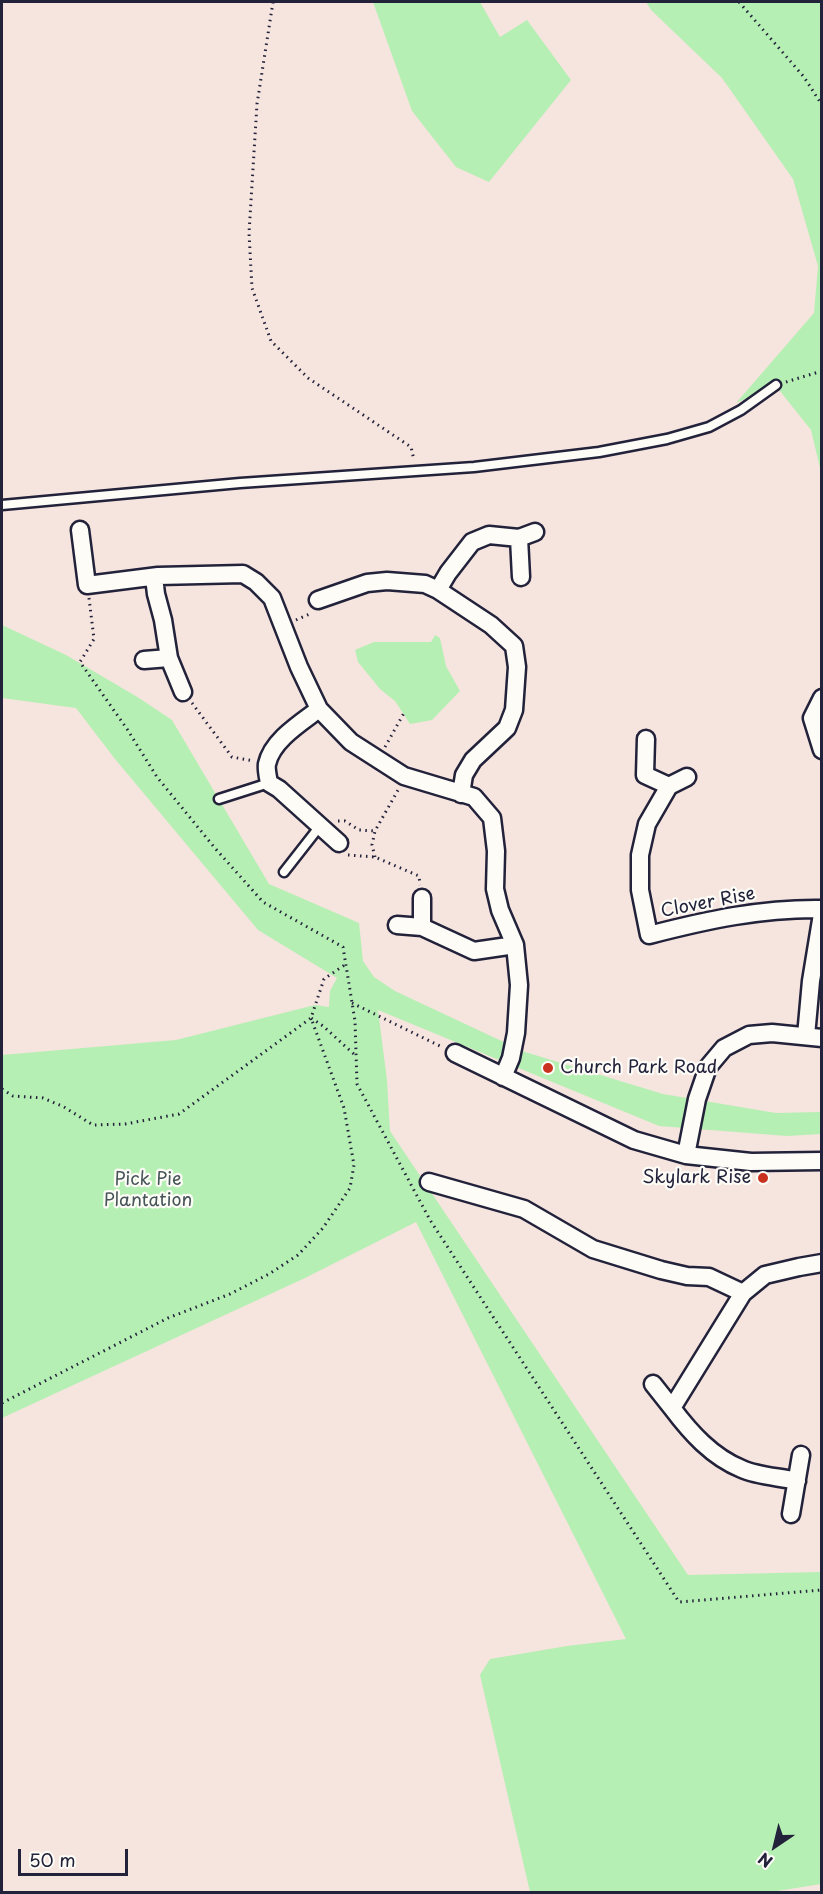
<!DOCTYPE html>
<style>
body{margin:0}
#map{position:relative;width:823px;height:1894px;overflow:hidden;background:#f6e4de;font-family:"Playpen Sans",sans-serif}
canvas{display:block}
.frame{position:absolute;inset:0;border:3px solid #22223b;pointer-events:none}
.north{position:absolute;left:745px;top:1816px;width:60px;height:60px;-webkit-text-stroke:4px #fdfcf7;paint-order:stroke;rotate:215deg;font-size:16px;font-weight:700;line-height:24px;text-align:center;color:#22223b}
.north::after{content:'';display:block;margin:auto;width:21px;height:27px;background:#22223b;clip-path:polygon(50% 0,100% 100%,50% 72%,0 100%)}
.scale{position:absolute;left:18px;top:1849px;width:110px;height:27px;box-sizing:border-box;border:3px solid #22223b;border-top:0;padding-left:8px;font-size:18px;line-height:21px;white-space:nowrap;color:#22223b;-webkit-text-stroke:4px #fdfcf7;paint-order:stroke}
</style>
<div id="map">
<canvas width="823" height="1894"></canvas>
<div class="frame"></div>
<div class="north">N</div>
<div class="scale">50 m</div>
</div>
<script>
const ctx = document.querySelector('canvas').getContext('2d');
ctx.lineJoin = 'round';
function fillPath(path, color) { ctx.fillStyle = color; ctx.fill(path, 'evenodd'); }
function trace(path, color, width, dash) { ctx.strokeStyle = color; ctx.lineWidth = width; ctx.lineCap = dash ? 'butt' : 'round'; ctx.setLineDash(dash || []); ctx.stroke(path); }
function write(font, color, halo, rows, align = 'center') {
  ctx.font = font + ' "Playpen Sans",sans-serif'; ctx.lineWidth = 4.5; ctx.setLineDash([]); ctx.textBaseline = 'middle'; ctx.strokeStyle = halo; ctx.fillStyle = color; for (const [text, x, y, turn = 0] of rows) {
    ctx.save(); ctx.translate(x, y); ctx.rotate((+turn || 0) * Math.PI / 180); ctx.textAlign = isNaN(turn) ? turn : align; if (halo) ctx.strokeText(text, 0, 0); ctx.fillText(text, 0, 0); ctx.restore();
  }
}
fillPath(new Path2D(`
 M373,2h107l20,35 27,-17 44,60 -82,102 -33,-15 -44,-56z
 M646,2h175v470l-10,-42 -35,-44 -40,17 78,-90 4,-47 -25,-87 -71,-101 -71,-68z
 M2,625l64,30 73,43 33,22 97,164 90,39 4,38 11,16 21,14 130,61 138,42 113,19 45,-1v22l-34,2 -128,-10 -281,-116 9,70 3,51 298,444 133,-3v312l-50,8h-241l-50,-217 10,-16 77,-13 59,-7 -210,-417 -111,56 -303,140v-363l174,-15 139,-35 14,2 1,-16 7,-13 -79,-48 -143,-171 -39,-51 -74,-10z
 M435,635l5,3 6,28 14,25 -28,29 -22,4 -15,-23 -15,-12 -22,-27 -3,-12 19,-8h57z`), '#b6efb3');
const service = new Path2D(`
 M2,505l238,-22 234,-16 125,-15 68,-13 42,-12 32,-17 35,-25
 M219,799l50,-16
 M284,872l36,-46`);
const minor = new Path2D(`
 M80,530l7,55 71,-9 85,-2 13,8 16,16 27,69 20,42 32,33 53,34 70,21 18,21 4,33 -1,38 5,21 15,35 4,40 -3,48 -5,25 -8,19
 M519,538l2,39
 M154,577l2,17 7,26 6,38 14,34
 M438,590l10,-17 24,-31 17,-7 30,3 16,-6
 M318,600l49,-17 20,-2 38,3 13,6 53,35 23,21 3,21 -3,43 -7,18 -34,32 -9,15 -3,19
 M144,660l25,-2
 M822,698l-10,20 10,32
 M319,709c-17,13 -47,31 -52,55 -1,5 1,13 2,19l10,6 60,54
 M646,739l-1,36 24,11
 M687,777l-18,9 -22,38 -7,31v35l9,45c58,-15 113,-27 173,-26
 M422,898v29l52,24 41,-6
 M397,925l25,2
 M806,1036l5,-55 11,-67
 M455,1053l179,87 52,15 65,7 71,-1
 M686,1155l11,-56 11,-32 16,-19 25,-13 23,-2 50,5
 M429,1182l95,27 69,40 68,21 26,6 22,1 34,16
 M653,1384l19,24
 M797,1481c-17,-4 -40,-5 -55,-12 -30,-12 -52,-37 -70,-61l71,-115 22,-18 34,-8 23,-4
 M791,1514l10,-59`);
trace(service, '#22223b', 13);
trace(minor, '#22223b', 21);
trace(new Path2D(`
 M273,2l-16,102 -8,129 3,55 19,53 37,37 103,69 3,13
 M739,2l65,75 18,28
 M786,382l36,-11
 M89,598l5,41 -14,23 47,67 30,48 57,70 49,55 80,45 12,74 2,63 73,136 249,382 143,-12
 M296,620l16,-7
 M192,703l40,54 22,4
 M385,747l19,-34
 M338,821h7l14,9 16,1
 M348,855l27,2 44,19 1,9
 M375,857l-3,-12 3,-14 23,-41
 M352,1003l90,44
 M2,1089l11,7 30,2 21,9 29,18 32,-1 54,-10 132,-96 13,-39 22,-15
 M2,1403l166,-85 62,-24 39,-20 29,-19 25,-27 27,-40 4,-23 -10,-57 -33,-90 12,8 33,30`), '#22223b', 3, [1.5, 4.5]);
trace(service, '#fdfcf7', 8);
trace(minor, '#fdfcf7', 16);
for (const [x, y, r, color] of [
 [548,1068,6,"#c8321e"],
 [763,1178,6,"#c8321e"]
]) { const dot = new Path2D(); dot.arc(x, y, r, 0, 2 * Math.PI); ctx.fillStyle = color; ctx.fill(dot); trace(dot, '#fdfcf7', 2); }
write('18px', '#22223b', '#fdfcf7', [
 ["Clover Rise",708,903,-11]
]);
write('18px', '#22223b', '#fdfcf7', [
 ["Church Park Road",560,1068],
 ["Skylark Rise",751,1178,"right"]
], 'left');
write('18px', '#475559', '#fdfcf7', [
 ["Pick Pie",148,1180],
 ["Plantation",148,1201]
]);
</script>
